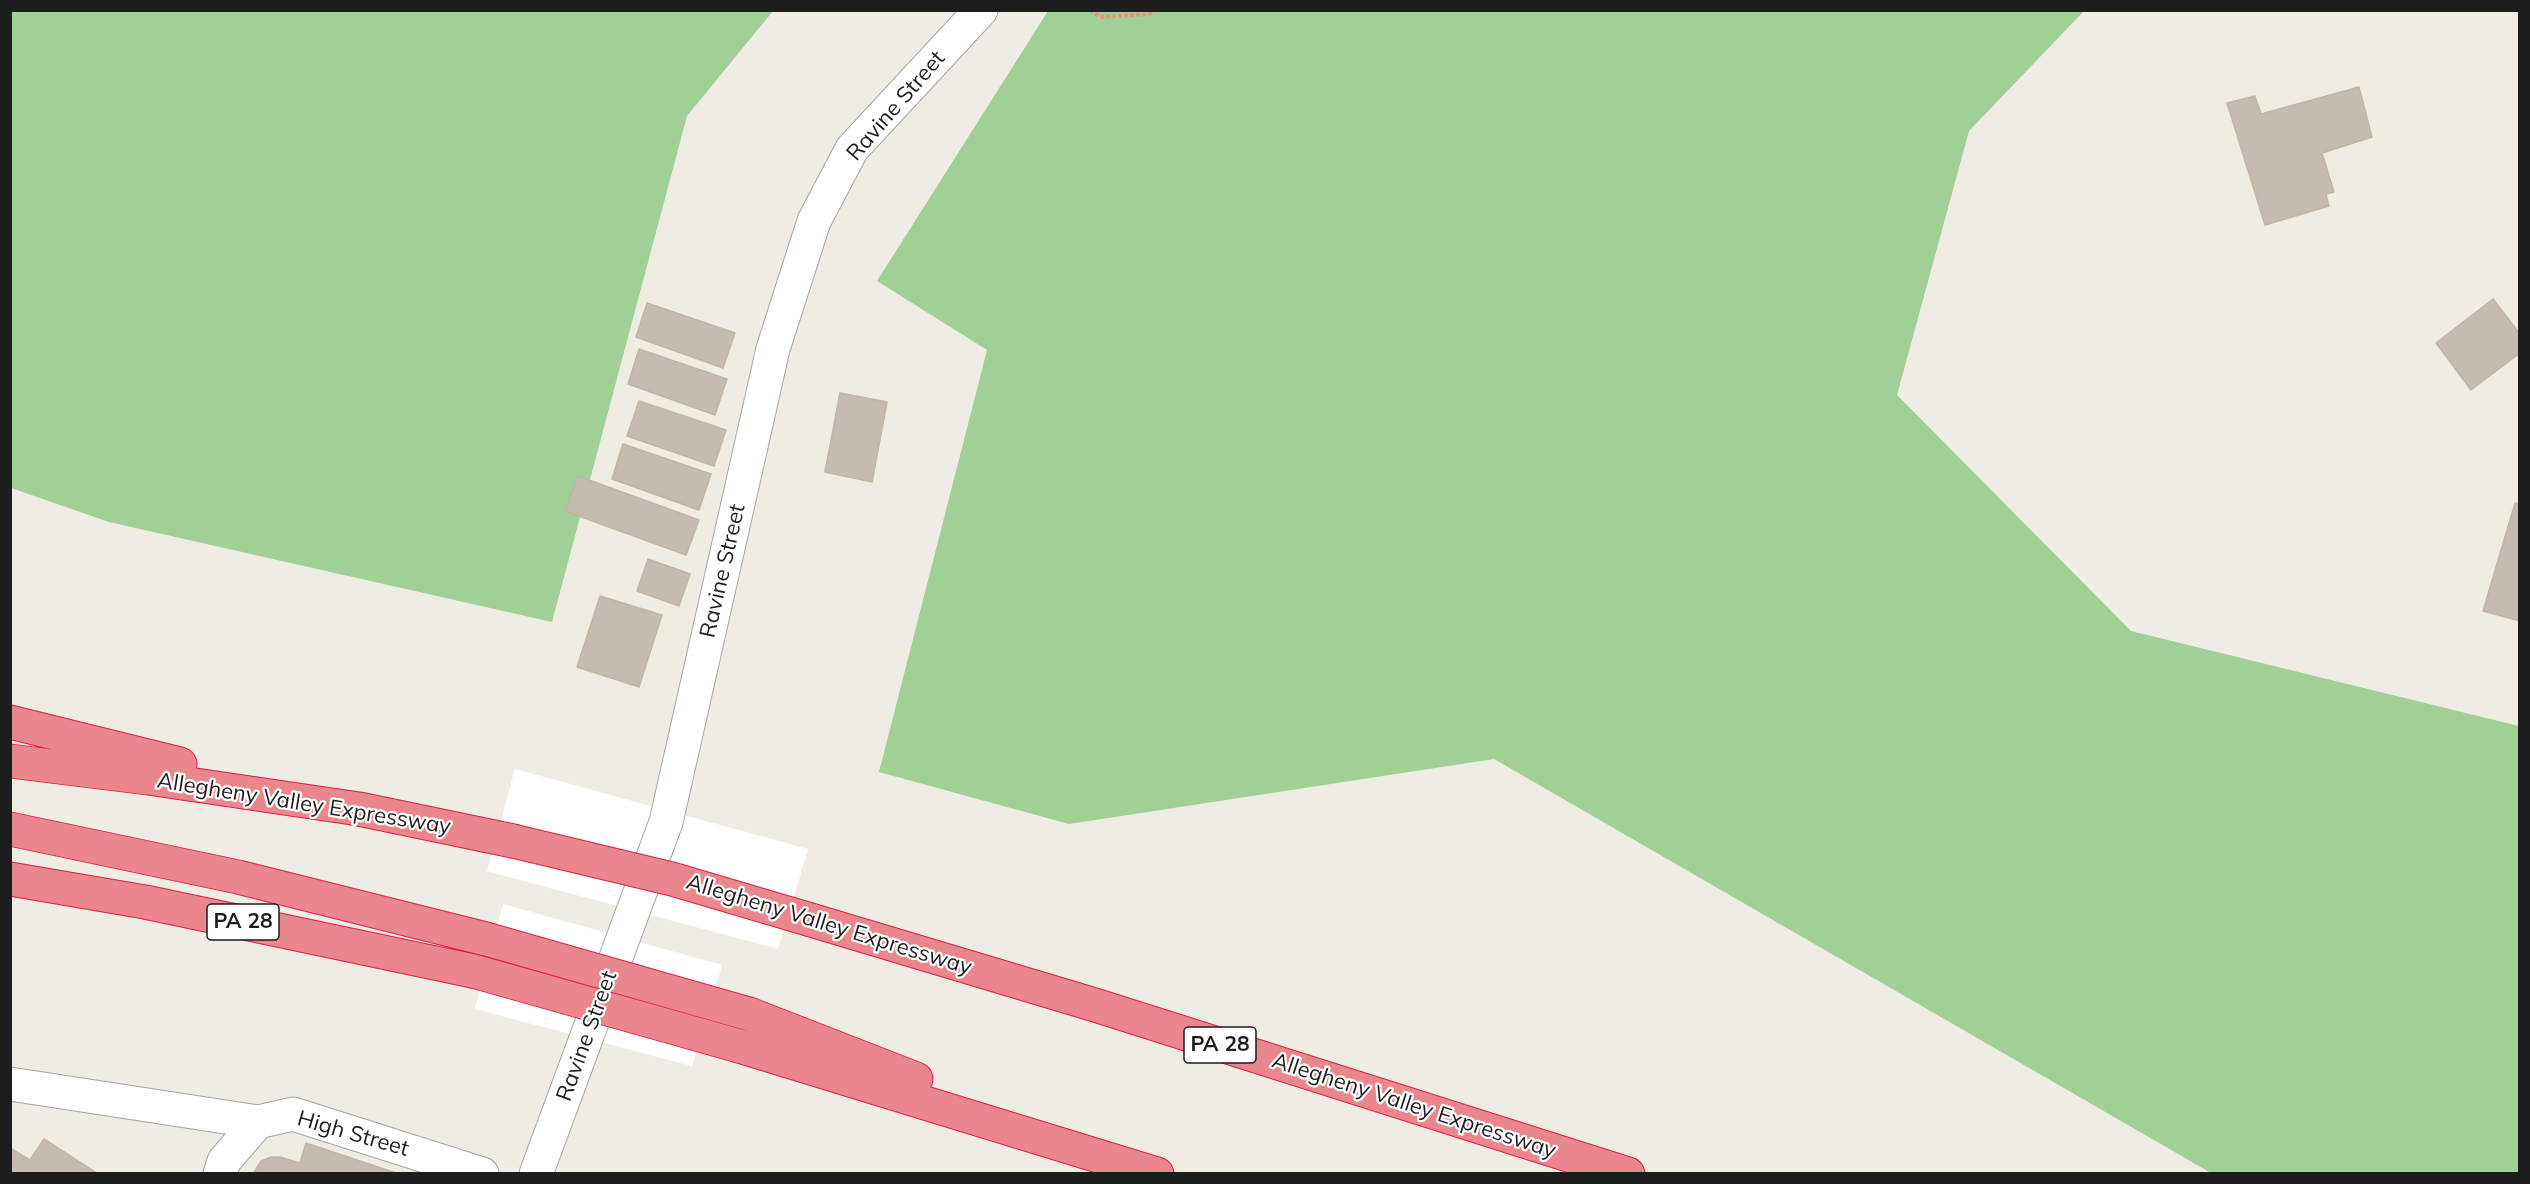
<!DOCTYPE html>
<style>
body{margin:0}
#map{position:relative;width:2530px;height:1184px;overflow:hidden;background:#efece3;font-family:Mulish,sans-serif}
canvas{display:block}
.frame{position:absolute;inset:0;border:12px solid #1d1d1d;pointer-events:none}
</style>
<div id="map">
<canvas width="2530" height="1184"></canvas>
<div class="frame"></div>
</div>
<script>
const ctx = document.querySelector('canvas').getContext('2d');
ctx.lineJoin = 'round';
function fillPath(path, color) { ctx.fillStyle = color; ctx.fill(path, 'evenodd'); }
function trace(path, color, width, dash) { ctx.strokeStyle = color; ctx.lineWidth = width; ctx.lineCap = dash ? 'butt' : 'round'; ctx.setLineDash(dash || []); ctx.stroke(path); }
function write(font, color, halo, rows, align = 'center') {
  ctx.font = font + ' Mulish,sans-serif'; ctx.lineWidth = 4.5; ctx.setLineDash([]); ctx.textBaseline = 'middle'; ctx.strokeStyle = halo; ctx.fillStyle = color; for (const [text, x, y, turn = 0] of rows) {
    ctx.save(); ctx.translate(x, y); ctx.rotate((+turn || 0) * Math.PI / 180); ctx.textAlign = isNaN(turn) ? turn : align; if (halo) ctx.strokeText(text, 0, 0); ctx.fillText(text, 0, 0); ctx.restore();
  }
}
fillPath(new Path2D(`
 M11,11h762l-86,105 -135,506 -443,-100 -98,-34z
 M1048,11h1036l-115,120 -72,264 234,236 388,95v447h-308l-717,-414 -425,65 -190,-52 108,-422 -110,-69z`), '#a0d096');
fillPath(new Path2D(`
 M515,769l293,80 -30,100 -291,-78z
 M503,904l219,61 -30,101 -217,-57z`), '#fff');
const building = new Path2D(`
 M2359,87l13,50 -50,16 12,39 -8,2 3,12 -64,19 -38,-122 28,-7 6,18z
 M2493,299l27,35v19l-49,37 -35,-47z
 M647,303l88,30 -12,35 -87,-31z
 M639,349l88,30 -12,36 -87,-31z
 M840,393l47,9 -15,80 -47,-10z
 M639,401l87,29 -12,36 -87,-30z
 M623,444l88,30 -12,36 -87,-31z
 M578,476l121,44 -13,35 -121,-44z
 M2515,503l5,1v117l-37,-10z
 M648,559l42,15 -11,32 -42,-15z
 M600,596l62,19 -23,72 -62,-20z
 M44,1139l54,35h-88v-26l20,12z
 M306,1143l93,31h-146l8,-13 10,-4h9l20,6z`);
fillPath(building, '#c4bbb2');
trace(building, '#c1b5a4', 1.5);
const minor = new Path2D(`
 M10,1084l248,38 35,-8 189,60
 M220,1174l4,-13 34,-39
 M536,1174l130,-352 107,-473 41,-128 38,-72 129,-139`);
const highway = new Path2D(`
 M10,722l170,42
 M10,761l138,17 211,31 154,32
 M10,829l228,48 248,62
 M10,879l135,23 328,69
 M811,920l284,85 533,169
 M749,1014l167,65
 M739,1046l418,128`);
trace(minor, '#a4a4a4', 35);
trace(highway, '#df1e48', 35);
trace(new Path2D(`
 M1091,10l9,7 49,-3 7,-4`), '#fe8764', 4, [3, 3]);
trace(minor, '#fff', 33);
trace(highway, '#e9878d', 33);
const highwayBridge = new Path2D(`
 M513,841l159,38 139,41
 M486,939l263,75
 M473,971l266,75`);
trace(highwayBridge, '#df1e48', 35, []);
trace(highwayBridge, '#e9878d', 33);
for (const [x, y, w] of [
 [243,922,72],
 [1220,1045,72]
]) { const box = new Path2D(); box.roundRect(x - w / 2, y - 18, w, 36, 4.5); ctx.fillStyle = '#fff'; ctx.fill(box); trace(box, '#1d1d1d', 1.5); }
write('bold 21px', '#1d1d1d', null, [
 ["PA 28",243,922],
 ["PA 28",1220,1045]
]);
write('22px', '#1d1d1d', '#fff', [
 ["Ravine Street",896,106,-49],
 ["Ravine Street",723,571,-77],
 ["Allegheny Valley Expressway",304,804,9],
 ["Allegheny Valley Expressway",829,925,17],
 ["Ravine Street",587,1036,-70],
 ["Allegheny Valley Expressway",1414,1106,18],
 ["High Street",353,1134,16]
]);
</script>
